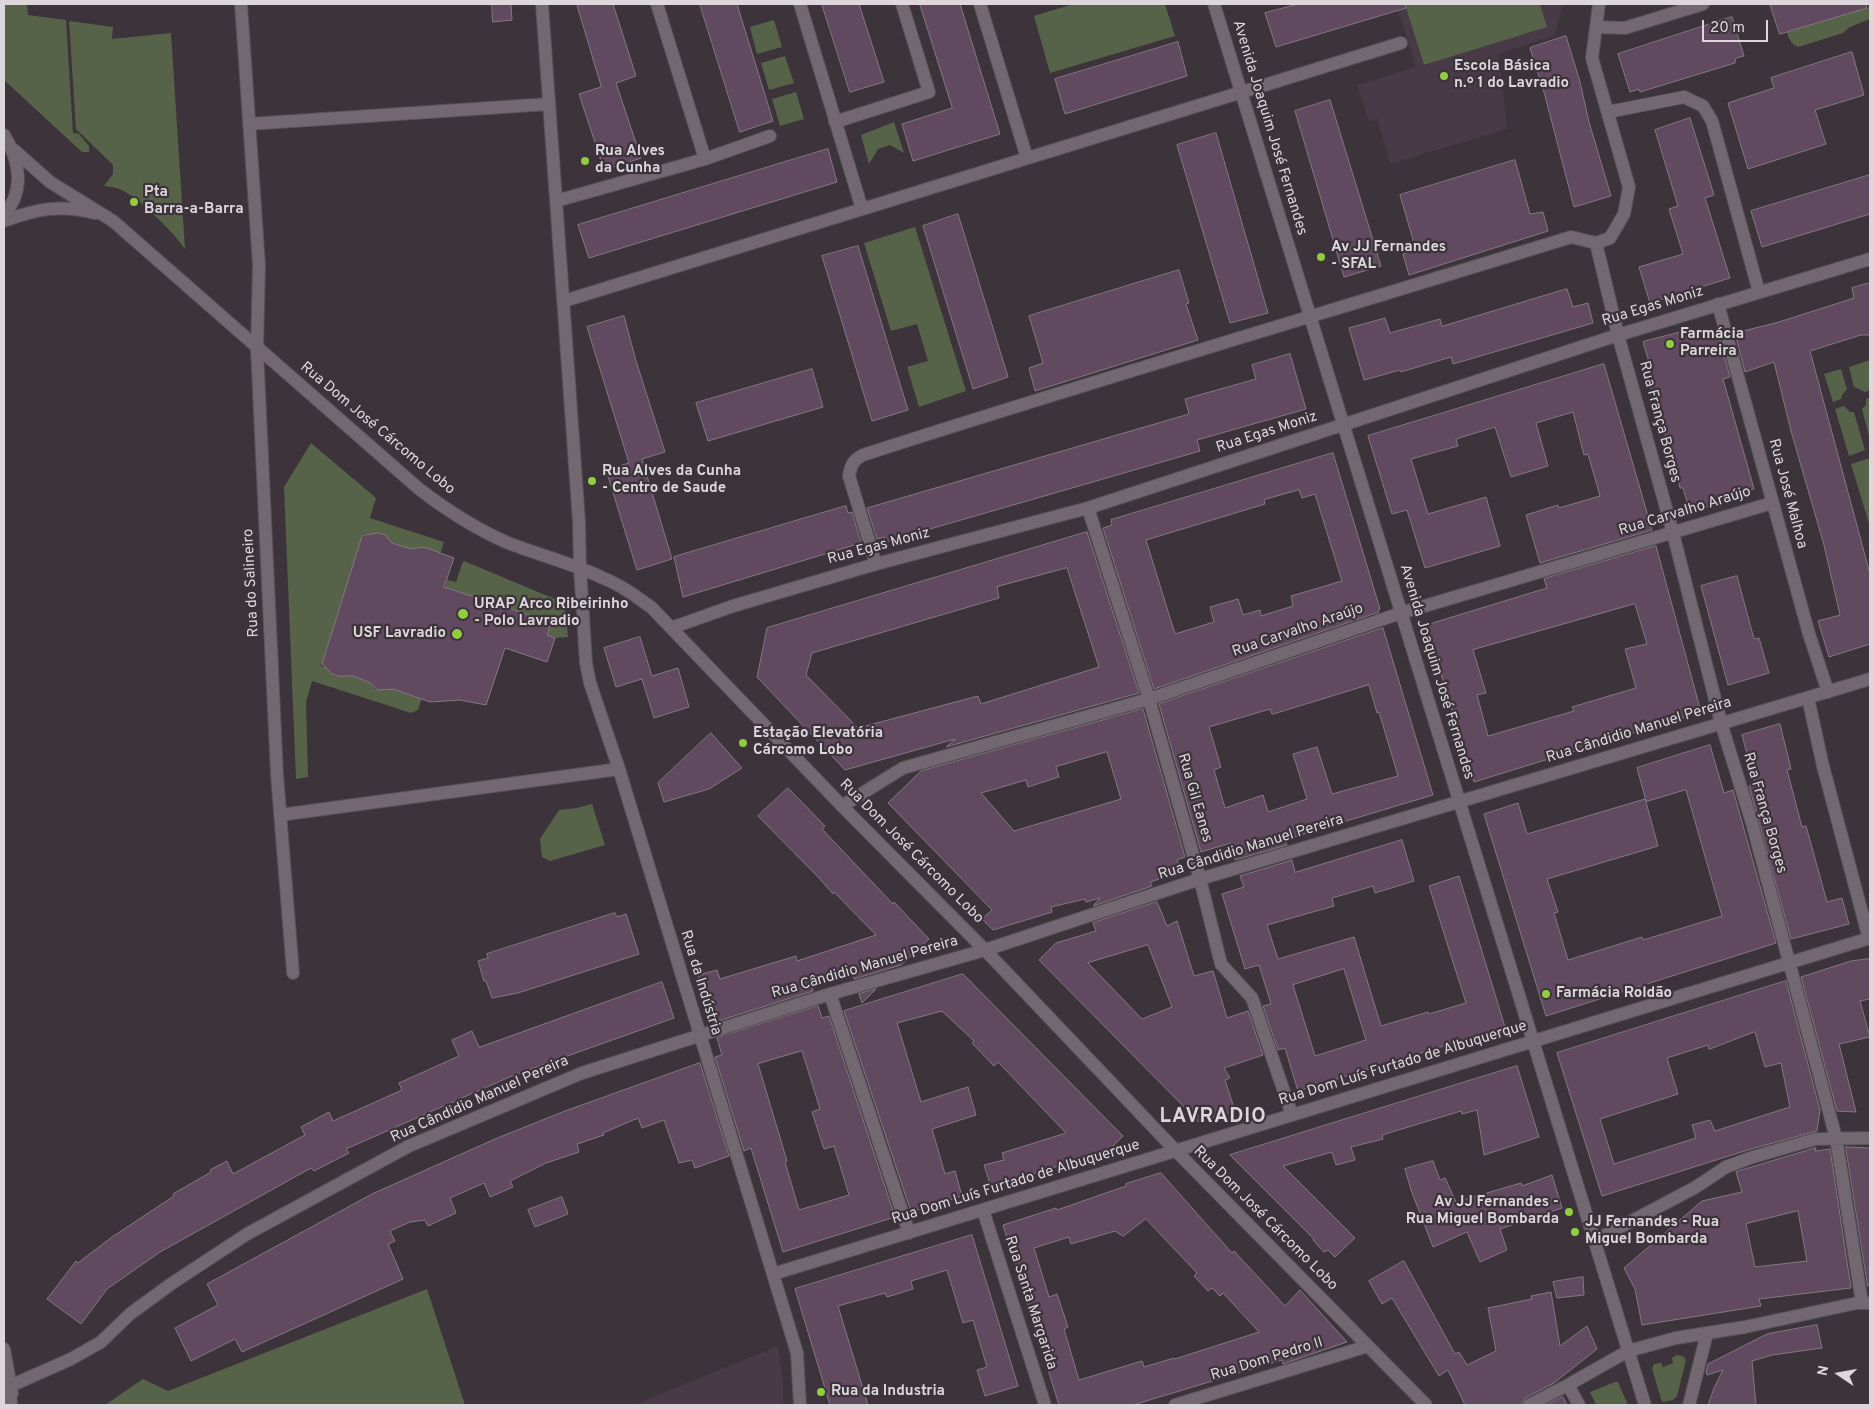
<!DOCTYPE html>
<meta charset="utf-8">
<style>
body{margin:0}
#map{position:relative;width:1874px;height:1409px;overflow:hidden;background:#3c333b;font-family:Overpass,sans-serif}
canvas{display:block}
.frame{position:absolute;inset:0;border:5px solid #ddd7dc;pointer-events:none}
.north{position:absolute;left:1814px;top:1349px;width:50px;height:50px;-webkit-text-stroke:4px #3c333b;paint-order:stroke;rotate:282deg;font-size:14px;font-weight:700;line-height:20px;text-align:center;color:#ddd7dc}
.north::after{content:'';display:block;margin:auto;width:18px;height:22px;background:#ddd7dc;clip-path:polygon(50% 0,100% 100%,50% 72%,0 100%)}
.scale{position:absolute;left:1702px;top:20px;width:66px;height:22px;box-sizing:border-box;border:2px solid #ddd7dc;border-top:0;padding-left:6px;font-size:15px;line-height:18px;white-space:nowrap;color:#ddd7dc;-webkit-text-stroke:4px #3c333b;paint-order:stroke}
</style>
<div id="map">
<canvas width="1874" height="1409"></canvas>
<div class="frame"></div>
<div class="north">N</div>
<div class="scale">20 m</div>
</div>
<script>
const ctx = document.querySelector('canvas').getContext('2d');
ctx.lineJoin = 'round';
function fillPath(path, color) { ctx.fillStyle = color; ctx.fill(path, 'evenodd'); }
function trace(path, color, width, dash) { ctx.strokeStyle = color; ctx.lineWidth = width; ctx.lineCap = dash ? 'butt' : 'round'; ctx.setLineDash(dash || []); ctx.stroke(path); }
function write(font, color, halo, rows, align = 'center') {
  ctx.font = font + ' Overpass,sans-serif'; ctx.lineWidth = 4.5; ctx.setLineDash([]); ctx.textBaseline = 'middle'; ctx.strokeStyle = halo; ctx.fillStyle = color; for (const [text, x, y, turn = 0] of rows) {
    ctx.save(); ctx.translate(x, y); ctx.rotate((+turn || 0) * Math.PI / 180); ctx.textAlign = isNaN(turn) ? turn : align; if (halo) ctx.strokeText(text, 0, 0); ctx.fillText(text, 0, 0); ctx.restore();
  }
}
fillPath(new Path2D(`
 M1396,4h10l19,61 122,-39 -7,-22h23l-8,31 -56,19 8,75 -117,35 -13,-45 -8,3 -12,-37 59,-18z
 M778,1346l5,35v24h-150z`), '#483a46');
fillPath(new Path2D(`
 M4,4h23l1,11 38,5 7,113 6,1 10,12v6h-7l-78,-72z
 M1073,4h92l10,32 -125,37 -16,-57z
 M1405,4h135l7,23 -123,38z
 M1870,7v12l-20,8 -7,6 -45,14c-6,-2 -10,-9 -11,-15z
 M774,20l8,27 -25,7 -7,-27z
 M69,21l44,6 -1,12 59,-6 14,216c-11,-16 -47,-53 -66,-60 -5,-2 -10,-2 -15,-3l9,-12v-9l-37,-36z
 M785,56l9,27 -25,7 -8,-27z
 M796,92l8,27 -24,7 -8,-27z
 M894,122l10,31 -14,-8 -12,4 -9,15 -8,-29z
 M915,227l51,164 -47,16 -12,-40 21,-6 -11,-37 -26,7 -27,-88z
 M1870,360v30l-5,2 -11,-5 -5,-20z
 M1841,369l6,20 -5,6 -1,4 -8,3 -9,-28z
 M1870,398v42l-8,-31 4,-4v-6z
 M1844,406l6,6h4l11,38 -16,6 -14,-47z
 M311,443l65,55 -6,20 74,24 -5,16 -15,-11 -7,1 -1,3 -29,-10 -2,-6 -7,-2 -5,4 -10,-3 -42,132 10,3 -1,3 5,4h8l1,-3 29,10 1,5 4,2h8l1,-3 10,3 32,-17 -11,37 -7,3 -99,-32 -6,21 2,75 -12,2 -12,-292z
 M1870,458v69l-19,-63z
 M464,561l98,41 3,3 3,32 -13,1 -8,-3 4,-14 -106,-33 2,-8 9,2 6,-18z
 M592,804l13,41 -55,16 -8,-4 -2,-18 19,-29 18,-2z
 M427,1289l38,116h-360l38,-26 25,12z
 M1677,1355l6,1 3,4 -9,36 -4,4 -10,2 -2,-3 -9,-31 2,-4 7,-1 2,4 10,-4 -1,-5z
 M1615,1382h3l10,23h-32l-6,-13z`), '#566348');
const building = new Path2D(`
 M492,4h19l1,16 -19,2z
 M577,4h36l23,72 -20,7 25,75 -37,12 -25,-76 22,-7z
 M700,4h37l36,117 -33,11z
 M822,4h37l25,78 -34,10z
 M920,4h40l40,130 -87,27 -11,-37 50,-16z
 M1299,4h106l1,4 -130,39 -11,-34z
 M1770,4h96l1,4 -87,26z
 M1732,17l12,39 -8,2 -1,5 -95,29 -1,-3 -9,3 -12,-38z
 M1566,36l14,46 9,40 22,74 -37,11 -30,-115 -14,-44z
 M1178,42l9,34 -122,38 -10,-35z
 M1852,52l12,43 -49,15 11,34 -78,25 -20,-66 46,-15 -3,-10z
 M1330,100l51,166 -37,11 -49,-166z
 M1690,118l24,77 -9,3 25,80 -80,25 -11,-36 44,-13 -14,-45 9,-3 -23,-76z
 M1216,133l52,180 -38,10 -53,-178z
 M828,149l9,33 -248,76 -11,-33z
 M1515,160l15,54 13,-2 5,19 -139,44 -6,-21 13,-4 -16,-55z
 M1870,175v39l-108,33 -11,-36z
 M958,214l50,163 -35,12 -50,-163z
 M858,246l50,164 -36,11 -50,-165z
 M1179,270l10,33 -3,1 12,36 -163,51 -6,-23 14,-5 -14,-47z
 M1870,283v52h-9l-51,16 60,223v70l-41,13 -11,-36 22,-6 -16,-70 -33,-114 -17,-69 -29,10 -10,-39 44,-11 75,-24 -2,-10z
 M1567,289l6,18 15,-4 5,20 -140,41 -2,-7 -50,15 -1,-2 -36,10 -15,-52 36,-10 5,15 50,-14 2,7z
 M624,316l12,45 29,91 -23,7 30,100 -35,11 -31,-100 23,-7 -42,-136z
 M1689,330l2,9 19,-5 2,5 7,-2 11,40 -7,2 31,110 -20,6v4l-44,13 -7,-24h-3l-2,-11 -7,-4 2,-10 -20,-71 -5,-9 1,-7 -4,-13 4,-1 -6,-20z
 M1290,354l16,55 -109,31 3,11 -315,91 -1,-5 -7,2 -10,-31 322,-94 -4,-15 71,-20 -4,-14z
 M1604,364l48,166 -112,33 -14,-48 32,-10 1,3 41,-12 -12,-42 -4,1 -11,-43 -37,11 12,43 -37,11 -16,-50 -39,12 2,7 -47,13 17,55 58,-17 14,49 -75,22 -18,-58 -15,4 -24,-78z
 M812,369l11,38 -115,34 -12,-38z
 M1333,453l47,156 -2,1 1,2 -225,77 -51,-161 9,-3 -1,-5zM1299,490l3,8 13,-4 27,87 -51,15 2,10 -32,10 -1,-6 -17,5 -5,-16 -28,8 4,15 -39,12 -29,-94 119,-36 -1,-4z
 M846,506l2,7 4,-1 9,31 -178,54 -9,-40z
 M1087,532l52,161 -193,54 9,-8 -110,31 -88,-93 10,-49zM1067,568l32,99 -118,37 -3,-8 -120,32 -52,-53 6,-22 187,-55 -2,-11z
 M378,533l7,2 7,8 13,4 6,2 13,-2 30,11 -10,29 107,35 -4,13 8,3 -8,24 -42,-14 -19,57 -26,-5 -30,2 -37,-13 -15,1 -9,-8 -16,-6h-15l-6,-2 -10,-10 40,-128z
 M1656,546l45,166 -227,70 -48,-157 121,-37 -3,-9zM1635,604l12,40 -22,5 11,39 -64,19 2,4 -86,25 -11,-41 9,-2 -13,-43z
 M1737,576l17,63 5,-1 10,35 -41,12 -27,-99z
 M1383,628l50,167 -117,35 -31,10 2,5 -52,15 -4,-17 -30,9 -42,-148zM1369,685l8,28 2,-1 19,64 -66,18 -15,-47 -24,7 14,45 -39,13 -5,-17 -38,13 -11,-38 7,-3 -12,-40 61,-18 2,5z
 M640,637l12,39 26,-8 11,39 -35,11 -12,-39 -26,8 -12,-39z
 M1143,709l42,148 -8,3 4,12 -31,10 2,4 -59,20 7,-8 -14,4 -1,-3 -34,8 1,5 -59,18 -11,-11 10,-9 -104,-107 33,-32zM1107,752l14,47 -107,32 -33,-38 45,-13 2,7 31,-10 -3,-10z
 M1780,724l11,45 -4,1 15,57 4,-1 21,76 15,-4 7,26 -58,15 -42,-153 6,-2 -13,-49z
 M711,733l31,35 -33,21 -45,13 -6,-19z
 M1710,745l14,48 9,-3 43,153 -230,73 -62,-202 34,-11 9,31 118,-35 1,2 -9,-33zM1686,790l36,126 -79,24 -1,-3 -74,23 -14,-47 4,-1 -11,-33 111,-33 -12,-44z
 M788,788l37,38 -3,3 71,75 1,-2 35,37 -28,26 -47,14 -1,-5 -41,12 1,5 -101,32 -14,-48 19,-5 3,9 76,-23 1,5 79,-26 -42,-43 -1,2 -14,-16 -61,-62z
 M1402,840l12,41 -39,12 -2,-7 -41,12 2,8 -67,19 11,34 76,-22 27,89 47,-14 1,2 37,-11 -37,-117 30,-10 46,151 -207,64 -13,-43 -7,2 -15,-44 8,-2 -12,-39 -14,4 -23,-75 22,-7 -4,-11 52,-16 3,12zM1344,969l22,71 -51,16 -22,-71z
 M1157,902l10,24 10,-5 17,55 19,-5 14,47 21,-7 15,44 -39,13 6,10 -5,2 10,31 -36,11 -160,-162 17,-17 40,-12 -3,-8zM1148,945l24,62 -30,12 -54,-56z
 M615,913l2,4 9,-3 13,40 -121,39 -26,5 -6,-17h-2l-6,-20 10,-3 -1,-4z
 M1870,959v40l-10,2 10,36 -31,7 17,68 -19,-1 -36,-134 50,-16z
 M963,974l160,162 -14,14 -118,37 -7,-22 20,-5 -2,-7 64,-20 -68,-71 -4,4 -22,-23 2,-2 -32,-30 -45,12 24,79 47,-15 8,28 -44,14 13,45 10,-3 7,25 -51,16 -67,-201z
 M1786,981l34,129 -3,21 -66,18 -149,47 -45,-143zM1755,1032l10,35 16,-4 9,44 -75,24 -5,-11 -18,5 4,13 -82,26 -14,-45 78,-25 -11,-36 41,-13 1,4z
 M662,982l12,36 -160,57 -168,74 3,4 -35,18 -3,-3 -151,84 -53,37 -26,35 -34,-25 29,-38 2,2 34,-26 62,-41 -1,-2 38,-22 -1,-2 17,-9 6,13 72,-39 -4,-8 28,-15 4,9 69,-31 -3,-7 60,-27 -7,-16 20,-9 7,16z
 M876,989l-14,14 -3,-9z
 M818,1006l4,12 7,-2 66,201 -112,35 -32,-104 -7,3 -29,-94 7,-2 -5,-17zM802,1051l18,58 -8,3 12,37 10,-3 15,49 -50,15 -14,-48 2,-1 -29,-97z
 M700,1063l29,93 -34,12 -3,-8 -13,3 -15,-43 -22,8 -4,-10 -35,15 1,2 -27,9 2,8 -33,11 -36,18 3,6 -23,10 -6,-14 -34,15 6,15 -28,13 -3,-6 -15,2 -20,9 5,10 -7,3 15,35 -161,73 -7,-13 -44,22 -16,-33 43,-23 -11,-21 165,-90 123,-55 70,-28z
 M1517,1066l22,71 -55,18 -7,-45 -15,4 -1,-3 -79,24 1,4 -32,8 4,13 -19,5 -4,-13 -49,14 72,72 -20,19 -7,-7 -4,2 -11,-12 1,-1 -84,-84z
 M1846,1147l24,1v138h-2z
 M1816,1148l-1,3 15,-2 21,139 -92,11 2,7 -119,19 -7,-36 -11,-21 78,-67 40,-9 -6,-20zM1798,1211l9,50 -52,6 -9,-43z
 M1433,1161l7,19 5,-2 11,24 65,-19 1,3 30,-11 10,33 -62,21 7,21 -27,12 -13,-30 -34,15 -22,-57 -6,-21z
 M1161,1173l71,80 2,-2 51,55 15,-16 47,52 -64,22 -1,-4 -149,45h-74l-56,-180 53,-17 1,2 69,-24v-2zM1146,1219l51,54 -3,3 14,15 4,-3 8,8 3,-3 36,39 -84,27 -1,-1 -30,9 -2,-6 -63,19 -15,-51 4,-2 -11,-33 -8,3 -15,-49 35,-11 2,7 44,-13 8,5z
 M562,1197l6,17 -33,13 -7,-17z
 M972,1235l46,151 -33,10 -8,-26 10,-3 -14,-47 -10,3 -16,-53 -36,11 2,8 -26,8 -2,-4 -47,13 30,99h-38l-35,-116z
 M1404,1261l51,93 4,-2 8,13 29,-14 -8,-43 44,-9 -1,-3 20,-4 9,54 27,-20 10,23 -43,34 -29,15 -4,7h-56l-17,-35 -9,6 -47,-78 -10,6 -13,-23z
 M1583,1277l1,18 -27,3 -4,-16z
 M1817,1325l5,23 -50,7 -20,6 4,44h-48l6,-17 9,-18 -16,5 -1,-3 2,-8 59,-30z
 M1563,1397l4,8h-21z`);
fillPath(building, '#61495f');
trace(building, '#837982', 1);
const minor = new Path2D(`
 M241,4l18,261 -2,84 20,426 16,198
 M542,4l37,518 1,46 6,95 4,20 29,86 178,584 3,52
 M657,4l48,155
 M800,4l62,205
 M980,4l47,154
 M1214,4l431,1401
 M1599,4l-3,23 29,1 78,-24
 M1608,112l76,-15 19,9 9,15 47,171
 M835,122l94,-30 -27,-88
 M249,124l300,-20
 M4,135c16,26 21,56 0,80
 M14,150l36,32 63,39 305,267c27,21 56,40 88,54 32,13 66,21 97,36 18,7 34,19 49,30l190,198 143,144 191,201 250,254
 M556,201l149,-42 65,-23
 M4,221c32,-12 56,-17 91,-8
 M1596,243l22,92 55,198 48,190 31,100 84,315 26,165
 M564,301l837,-258
 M1718,304l91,330 19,58
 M1088,508l61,191 51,180 21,85 31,34 40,117
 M876,564l-27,-88c2,-11 4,-16 14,-21 235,-76 472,-145 708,-218l25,6 14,-5 14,-24 5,-27 -37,-129 4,-31
 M671,628l62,-22 143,-42 212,-56 530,-173 252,-76
 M1808,698l15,68 46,173
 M842,806l61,-38 246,-69 252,-86 371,-110
 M280,815l339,-46
 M830,994l79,239
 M983,1210l62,195
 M1594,1241l102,-54 30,-20 27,-10 63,-18 54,-1
 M773,1274l1097,-336
 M4,1349l8,44
 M11,1405l-1,-19 61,-27 30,-17 29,-28 41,-30 76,-50 162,-88 173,-73 248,-79 155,-44 215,-71 670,-200
 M1175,1405l193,-59
 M1529,1405l39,-20
 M1579,1405l-11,-20 60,-34 48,-13 69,-11 112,-24h13
 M1689,1405l18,-72`);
trace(minor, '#575056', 14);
trace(minor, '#736872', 12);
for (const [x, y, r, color] of [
 [1444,76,5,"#91cd3f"],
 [585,161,5,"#91cd3f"],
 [134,202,5,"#91cd3f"],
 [1321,257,5,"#91cd3f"],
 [1670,344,5,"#91cd3f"],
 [592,481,5,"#91cd3f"],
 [463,614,6,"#91cd3f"],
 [457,634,6,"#91cd3f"],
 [743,743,5,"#91cd3f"],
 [1546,994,5,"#91cd3f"],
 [1569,1212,5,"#91cd3f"],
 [1575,1232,5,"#91cd3f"],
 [821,1392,5,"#91cd3f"]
]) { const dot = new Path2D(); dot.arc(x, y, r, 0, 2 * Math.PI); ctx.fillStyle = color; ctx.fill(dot); trace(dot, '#3c333b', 2); }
write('bold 15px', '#ddd7dc', '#3c333b', [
 ["Escola Básica",1454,67],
 ["n.º 1 do Lavradio",1454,84],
 ["Rua Alves",595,152],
 ["da Cunha",595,169],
 ["Pta",144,193],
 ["Barra-a-Barra",144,210],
 ["Av JJ Fernandes",1331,248],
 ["- SFAL",1331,265],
 ["Farmácia",1680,335],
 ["Parreira",1680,352],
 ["Rua Alves da Cunha",602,472],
 ["- Centro de Saude",602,489],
 ["URAP Arco Ribeirinho",474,605],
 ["- Polo Lavradio",474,622],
 ["USF Lavradio",446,634,"right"],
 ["Estação Elevatória",753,734],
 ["Cárcomo Lobo",753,751],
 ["Farmácia Roldão",1556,994],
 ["Av JJ Fernandes -",1559,1203,"right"],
 ["Rua Miguel Bombarda",1559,1220,"right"],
 ["JJ Fernandes - Rua",1585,1223],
 ["Miguel Bombarda",1585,1240],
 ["Rua da Industria",831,1392]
], 'left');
write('15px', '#ddd7dc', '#3c333b', [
 ["Avenida Joaquim José Fernandes",1269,128,73],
 ["Rua Egas Moniz",1653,307,-17],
 ["Rua França Borges",1659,422,75],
 ["Rua Dom José Cárcomo Lobo",377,429,40],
 ["Rua Egas Moniz",1267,433,-18],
 ["Rua José Malhoa",1787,494,75],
 ["Rua Carvalho Araújo",1685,512,-17],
 ["Rua Egas Moniz",879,547,-15],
 ["Rua do Salineiro",252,583,-93],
 ["Rua Carvalho Araújo",1298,631,-19],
 ["Avenida Joaquim José Fernandes",1436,672,73],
 ["Rua Cândidio Manuel Pereira",1639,731,-17],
 ["Rua Gil Eanes",1194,798,74],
 ["Rua França Borges",1764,813,74],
 ["Rua Cândidio Manuel Pereira",1251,848,-17],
 ["Rua Dom José Cárcomo Lobo",911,852,45],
 ["Rua Cândidio Manuel Pereira",865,968,-16],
 ["Rua da Indústria",700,983,73],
 ["Rua Dom Luís Furtado de Albuquerque",1403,1064,-17],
 ["Rua Cândidio Manuel Pereira",480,1100,-24],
 ["Rua Dom Luís Furtado de Albuquerque",1016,1183,-17],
 ["Rua Dom José Cárcomo Lobo",1265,1219,45],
 ["Rua Santa Margarida",1030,1303,72],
 ["Rua Dom Pedro II",1267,1360,-17]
]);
ctx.letterSpacing = '1px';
write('bold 20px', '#ddd7dc', '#3c333b', [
 ["LAVRADIO",1213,1118]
]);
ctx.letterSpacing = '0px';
</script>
